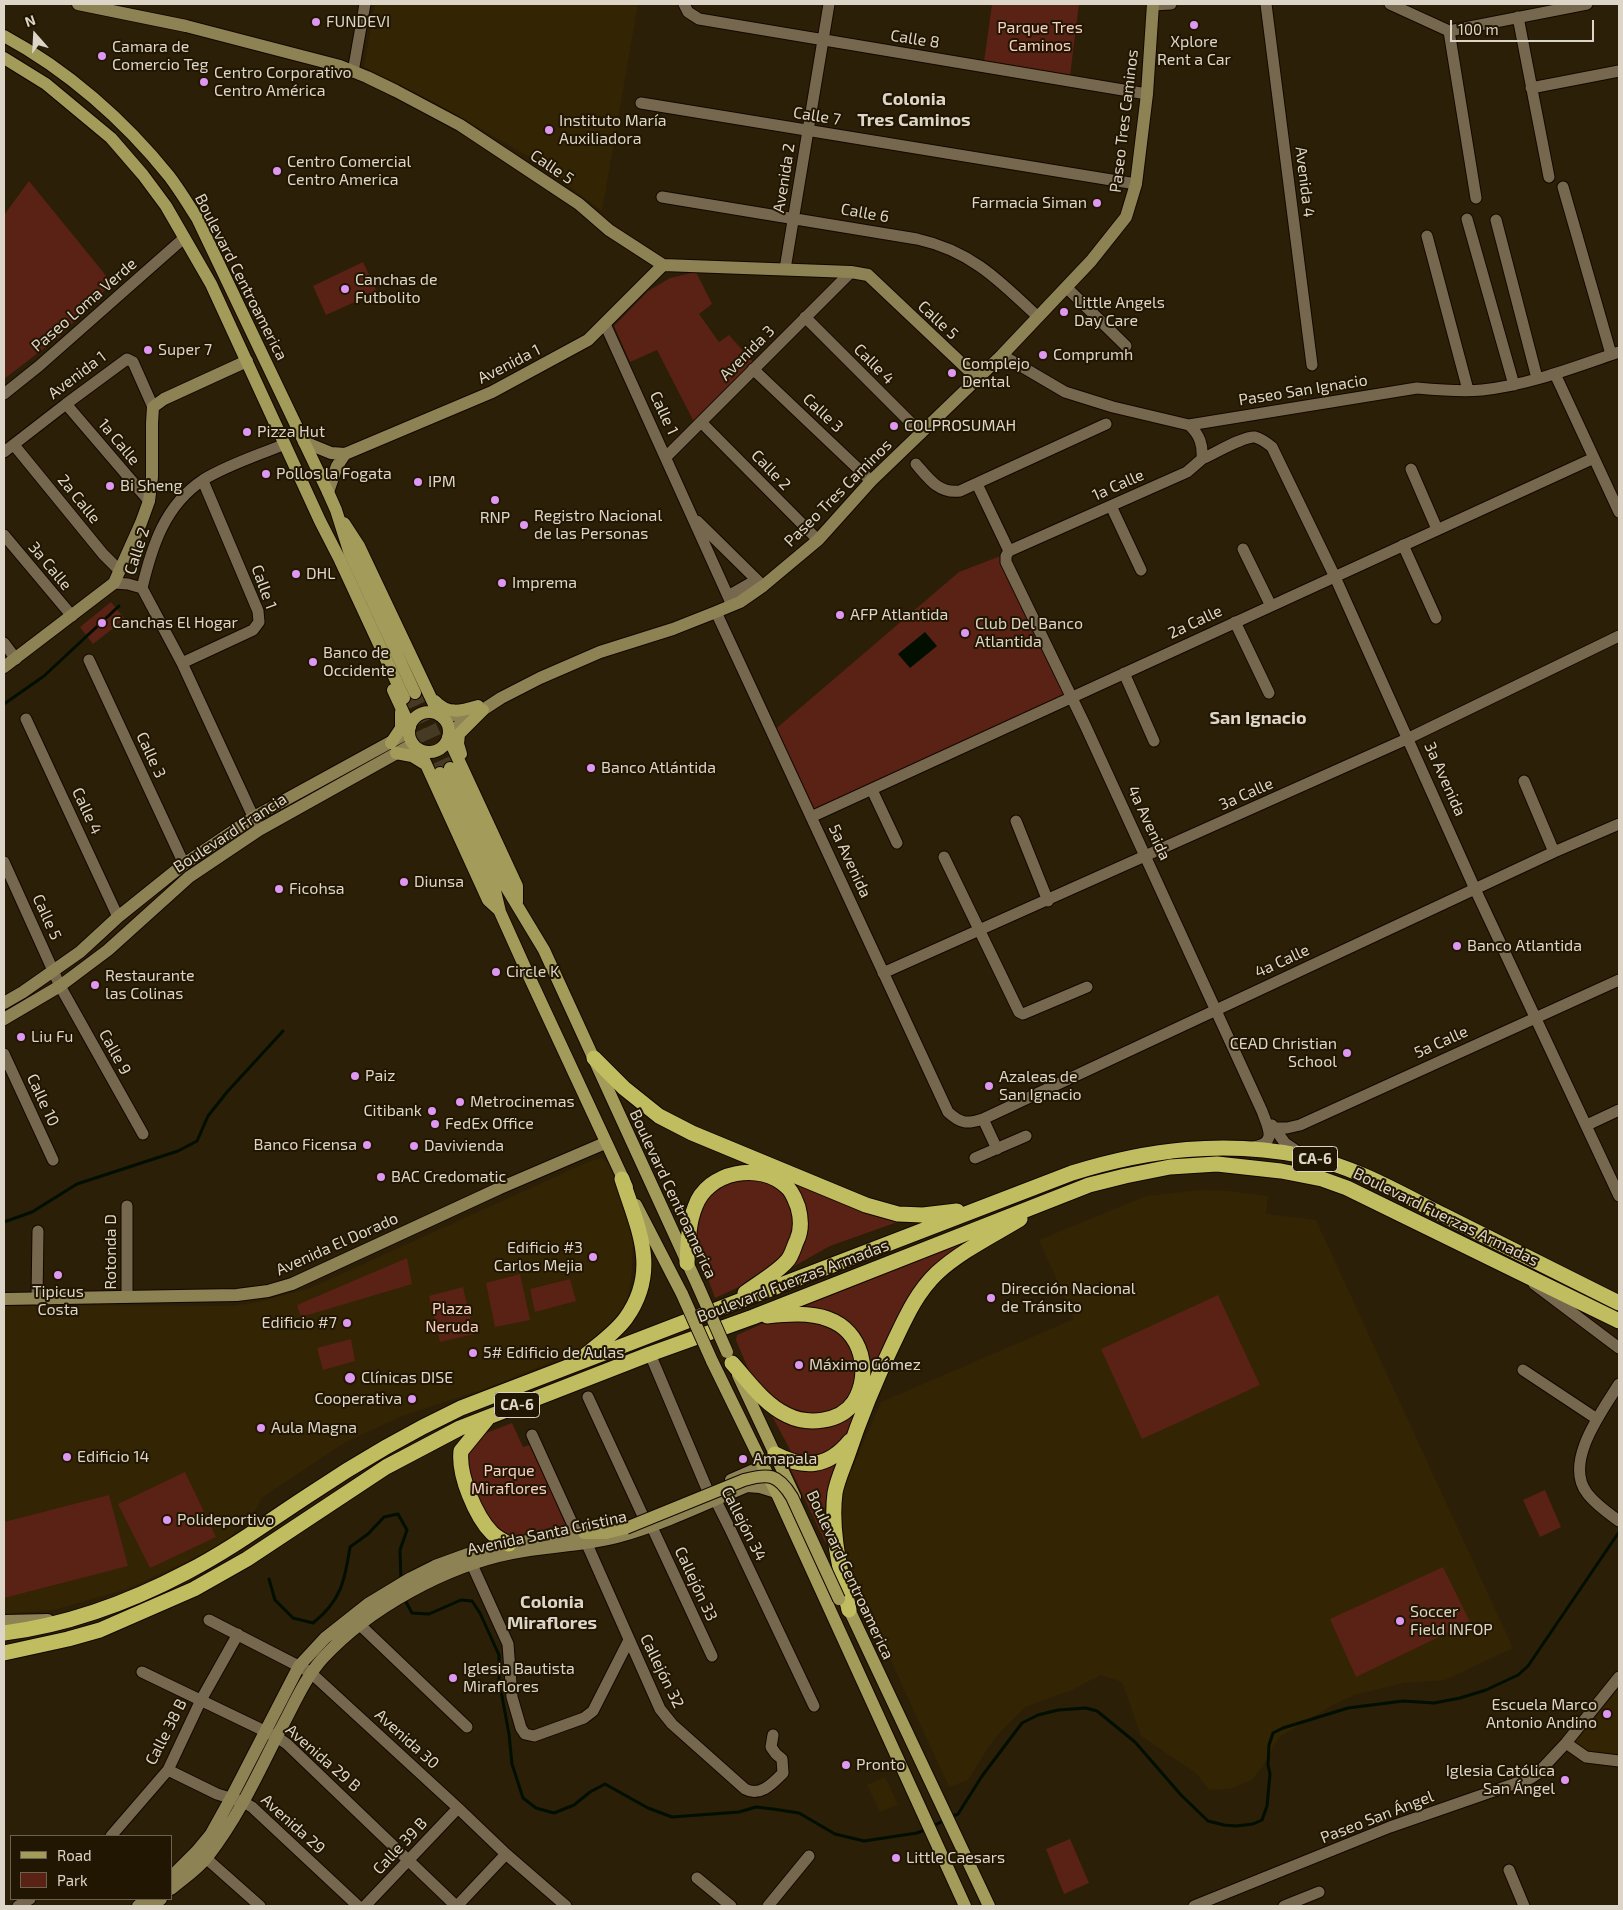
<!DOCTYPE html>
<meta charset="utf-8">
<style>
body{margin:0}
#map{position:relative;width:1623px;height:1910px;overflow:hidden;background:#2b1f07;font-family:"Exo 2",sans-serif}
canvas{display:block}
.frame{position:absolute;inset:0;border:5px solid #ddd5c7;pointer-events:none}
.legend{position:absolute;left:10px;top:1835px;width:162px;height:65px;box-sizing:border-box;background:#211601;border:1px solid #6c6250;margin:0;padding:6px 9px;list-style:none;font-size:15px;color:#ddd5c7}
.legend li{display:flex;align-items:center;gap:10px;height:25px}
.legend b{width:25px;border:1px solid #6c6250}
.north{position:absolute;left:10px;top:10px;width:50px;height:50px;-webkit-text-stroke:4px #211601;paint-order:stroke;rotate:341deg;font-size:14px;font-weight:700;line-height:20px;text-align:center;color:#ddd5c7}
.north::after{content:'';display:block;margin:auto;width:18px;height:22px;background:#ddd5c7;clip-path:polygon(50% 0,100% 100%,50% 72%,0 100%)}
.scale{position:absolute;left:1450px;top:20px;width:144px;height:22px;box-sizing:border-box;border:2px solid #ddd5c7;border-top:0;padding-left:6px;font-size:15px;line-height:18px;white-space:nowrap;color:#ddd5c7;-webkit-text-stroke:4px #211601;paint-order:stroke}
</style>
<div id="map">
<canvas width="1623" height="1910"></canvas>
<div class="frame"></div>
<ul class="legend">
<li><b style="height:6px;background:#a29b59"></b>Road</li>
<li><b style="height:14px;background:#5a2115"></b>Park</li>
</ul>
<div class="north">N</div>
<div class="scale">100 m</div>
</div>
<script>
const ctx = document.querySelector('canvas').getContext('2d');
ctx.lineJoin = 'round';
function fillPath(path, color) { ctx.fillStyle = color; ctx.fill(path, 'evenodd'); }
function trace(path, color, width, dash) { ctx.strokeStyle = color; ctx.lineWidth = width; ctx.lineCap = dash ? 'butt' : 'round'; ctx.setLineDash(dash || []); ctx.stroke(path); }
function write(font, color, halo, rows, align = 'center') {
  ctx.font = font + ' "Exo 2",sans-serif'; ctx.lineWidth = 4; ctx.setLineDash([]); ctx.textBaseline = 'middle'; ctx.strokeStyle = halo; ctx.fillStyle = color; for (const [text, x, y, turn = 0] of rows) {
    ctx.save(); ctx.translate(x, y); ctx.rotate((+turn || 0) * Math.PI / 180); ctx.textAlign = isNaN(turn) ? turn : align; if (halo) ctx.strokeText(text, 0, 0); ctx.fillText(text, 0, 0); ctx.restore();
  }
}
fillPath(new Path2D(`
 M375,4h263l-36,207 -71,-53 -97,-56 -70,-35z
 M602,1158l9,7 22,70 -1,36 -4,27 -8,21 -26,23 -52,24 -55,22 -85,28 -56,26 -85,56 -3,9 -35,38 -96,44 -73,21 -50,4v-309l228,1 31,-5 47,-13 278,-126z
 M1199,1190l31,1 38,5 -2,18 50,6 197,428 -68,32 -41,3 -47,11 -22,10 -56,33 -17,30 -10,13 -22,9 -21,1 -12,-16 -56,-38 -19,-54 -21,-7 -29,15 -47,17 -23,23 -13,16 -21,34 -19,7 -72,-156 -37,-84v-50l41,-95 193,-83 -35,-79 107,-44z
 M1619,1684v75l-18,-1 -30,-15z
 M885,1777l13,27 -18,8 -13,-27z`), '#332404');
fillPath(new Path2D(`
 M992,4h87l-9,72 -86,-14z
 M29,181l83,102 -53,54 -55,42v-164z
 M363,262l14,30 -51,23 -13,-29z
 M696,272l16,32 -13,10 20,28 10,-7 25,28 -60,59 -37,-72 -27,12 -16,-36 34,-35 22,-13z
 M1008,553l62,141 -259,121 -39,-83 187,-160z
 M111,602l14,17 -32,25 -13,-17z
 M777,1173l126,47 -73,26 -57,32 21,-21v-41c0,6 1,14 -1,20 -11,33 -49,49 -78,62l-16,-44 -3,-27 5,-26 19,-22z
 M981,1236l-44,32 -90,168 -18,22 -35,-1 -29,-54 59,20 41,-39 -16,-61 -9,-8 -12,-5 -27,2 -4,-3z
 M407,1258l5,26 -111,33 -4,-12z
 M520,1274l10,46 -35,7 -9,-44z
 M570,1279l6,22 -41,11 -5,-23z
 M463,1287l11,47 -34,8 -11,-46z
 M1218,1295l42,90 -118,54 -41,-90z
 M773,1319l61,4 24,31 -4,43 -25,19 -39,-2 -38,-36 -16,-38 1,-5z
 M351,1339l4,22 -32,9 -6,-22z
 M512,1423l11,24 10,-3 34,85 -58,9 -12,-5 -25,-46 -6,-25 4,-19 11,-8z
 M844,1453c-18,28 -23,59 -18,91l-36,-76z
 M185,1472l31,65 -66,31 -32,-64z
 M1545,1490l16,37 -21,10 -17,-37z
 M109,1495l19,71 -124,32v-76z
 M1443,1567l27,55 -114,55 -26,-58z
 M1070,1839l19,44 -25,11 -18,-45z`), '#5a2115');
fillPath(new Path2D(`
 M925,632l12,14 -27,22 -12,-14z`), '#020f00');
trace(new Path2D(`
 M4,704l40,-28 75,-70
 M4,1222l28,-10 45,-28 101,-33 19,-10 11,-25 19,-24 56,-61
 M269,1579l6,21 18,18 20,5c28,-22 32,-43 37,-76l18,-13 16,-17 14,-3 9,16 -7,20 1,31
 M405,1600l7,13 17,1 32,-14 11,1 8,12 19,42v25l10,54 3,30 11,34 13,10 18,5 20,-8 16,-13 15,-8 43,24 24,9 67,-5 17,-5 17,2 26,4 36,21 29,7 53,-8 10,-4
 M951,1817l7,-3 24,-38 40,-53 16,-8 20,-5 28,-2 11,3 38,31 46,53 27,26 16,4 12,1 17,-2 9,-4 5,-14 3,-32 -2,-9 1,-20 4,-12 10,-5 65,-20 55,-7 31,2 26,-5 26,-8 32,-15 10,-9 91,-134
 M933,1826l12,-6`), '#020f00', 3);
trace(new Path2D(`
 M415,693l35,75
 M404,698l36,75`), '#463a24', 12, [12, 6]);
const street = new Path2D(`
 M684,4l4,8 11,7 448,75
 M1266,4l46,361
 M1390,4l59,27 138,-27
 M1153,5l18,-1
 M1518,17l31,160
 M1449,31l27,167
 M353,72l12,-68
 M1531,88l88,-17
 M641,103l495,81
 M1563,187l48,167
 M662,197l255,42c54,12 82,41 121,78
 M1467,219l47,166
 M1496,220l41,158
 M1427,236l41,154
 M785,269l44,-265
 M1066,287l60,59
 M805,317l116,116
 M605,324l127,281
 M1002,355l63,37 48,15 76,18 228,-37c22,2 44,4 65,2 47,-5 93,-23 137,-38
 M753,369l118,112
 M1555,374l64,138
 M4,394l35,-28 145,-128
 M66,404l83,97
 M701,422l117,118
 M14,445l89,109 17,17
 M4,452l62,-48 61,-45 6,3 20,45
 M666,457l185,-185
 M1202,459c12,-5 41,-23 53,-22 7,2 12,6 17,10l63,130 140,312 144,307
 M916,464c13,15 23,30 44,27l146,-67
 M1411,469l26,60
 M977,484l32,67
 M1111,506l30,64
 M697,521l66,65
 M4,535l68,81
 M1403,545l33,73
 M1243,549l28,57
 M1009,551l-3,5v6l79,163 177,386c6,17 16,32 -9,36
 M1009,551l178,-79 15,-13c1,-14 -2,-24 -13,-34
 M114,583l14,1 14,4
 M728,596l28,-16
 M716,612l232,500c13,12 19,12 35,7l571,-267 65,-28
 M1235,622l34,71
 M4,643l12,16
 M89,660l95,204
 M182,663l71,-33 6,-8 -1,-11 -55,-130
 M1124,673l30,68
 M26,719l92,198
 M1524,781l30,71
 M872,790l25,53
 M811,817l783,-359
 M1016,821l32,80
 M257,825l-75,-162 -40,-75c10,-42 23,-83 61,-108 24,-15 56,-25 82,-36
 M944,857l75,155 4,2 64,-27
 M4,862l56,124 83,148
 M883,973l526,-235 210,-102
 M4,1054l49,106
 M983,1119l14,30
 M1272,1125l13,18 16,11
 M1587,1125l32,-15
 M1274,1128h13l13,-3 319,-145
 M975,1158l51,-22
 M127,1206v91
 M1534,1284l85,64
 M37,1299l1,-68
 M650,1354l57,135 8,10 15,30 84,177
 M1523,1370l74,49
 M1619,1384c-16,26 -56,78 -32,109 8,11 21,20 32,28
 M588,1397l55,119
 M532,1435l45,99
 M651,1525l61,131
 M586,1542l74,167 12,15 73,65c15,8 27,-5 38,-16l-1,-14 -6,-5 -5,-7 2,-12
 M469,1558l39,86 4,53 9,31 4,6 9,2 50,-18 9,-7 36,-71
 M209,1620l101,52 148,136 48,46 60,52
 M360,1625l107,102
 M142,1672l135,65 10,7 169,162
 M1566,1743l20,14 33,4
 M168,1770l49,24 26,8 9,5 106,99
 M111,1836l57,-66 33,-70 37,-66
 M199,1852l61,54
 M1509,1870l15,36
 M697,1878l34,28
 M18,1906l12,-7
 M365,1906l93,-98
 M457,1906l49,-52
 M768,1906l41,-50
 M1194,1906l196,-79 141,-49 6,-4 29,-31 53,-66
 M1284,1906l35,-14`);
const secondary = new Path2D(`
 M78,4l108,22 154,40 27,11 29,14 64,34 119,79 30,26 54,35 188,7 17,3 109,103
 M304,442l27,11 14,1 147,-62 96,-52 75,-75
 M328,492l9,-26 8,-12
 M4,667l110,-84 27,-60 8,-22 3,-24v-54l1,-16 11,-8 83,-38
 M443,718l24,-7
 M449,732l52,-34 39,-20 60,-26 73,-23 43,-17 24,-10 23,-16 55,-46 53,-59 131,-126 89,-94 35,-44 10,-33 11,-90 6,-90
 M4,1003l19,-11 57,-40 38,-35 66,-53 70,-47 155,-85
 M4,1019l56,-33 48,-36 81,-73 70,-47 154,-86
 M4,1299l233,-4 31,-4 24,-7 208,-96 105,-45
 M731,1480l32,-14
 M4,1621l44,-1
 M171,1877l26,-26 14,-17 20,-36 68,-132 26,-28 43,-34 43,-26 24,-12 33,-12 41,-10 84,-13
 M171,1889c12,-10 27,-20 37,-33 29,-37 50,-82 71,-124 14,-25 25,-53 44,-74 46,-50 123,-92 189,-105 35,-7 71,-7 105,-16 44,-12 88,-33 130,-51l13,1 16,5
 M138,1906l9,-7
 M152,1906l9,-7`);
const primary = new Path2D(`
 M4,36c63,34 120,84 165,140 10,13 19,28 28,42l131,274 8,18 13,41 66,142
 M4,58l42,26 65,54 32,37 23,31 45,78 109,237 19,37 65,140
 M344,523l15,23 80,169
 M393,690l17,37
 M435,701c13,14 26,10 43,5
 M409 732a20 20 0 1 1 40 0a20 20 0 1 1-40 0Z
 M448,737l69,149v16
 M391,743l10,-15v-16
 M419,749l69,151 11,10
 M396,753l16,3 13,8
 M461,754l-3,-10 1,-10 24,-24
 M450,768l56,119 38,63 154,336
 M440,773l55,118 5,21 27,60 100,215
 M636,1205l46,89
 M712,1361l66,135 187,410
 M738,1375l57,122
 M584,1533h22l20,-5
 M846,1603l143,303`);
const highway = new Path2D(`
 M594,1058l30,30 35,28 33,17 174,72 32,9 25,1 34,-4
 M687,1263c1,-18 1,-39 8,-56 12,-36 66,-46 92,-20 6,5 8,13 11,20 3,11 4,22 -1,33 -3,6 -5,16 -10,21 -9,11 -30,23 -42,32
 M586,1355c13,-11 30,-23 40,-37 34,-48 12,-89 -4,-139
 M732,1363c16,18 32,41 55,52 20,10 53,8 67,-13 18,-29 8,-71 -26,-83 -18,-7 -42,-5 -61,-3
 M487,1419l-26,32c-3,24 15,66 31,82 5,5 11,8 17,11
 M775,1454c29,15 53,14 75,-13
 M849,1610c-8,-38 -19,-78 -14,-117 2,-12 8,-25 12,-36 13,-39 28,-76 46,-113 12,-25 23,-51 44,-71 24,-22 55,-37 83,-54
 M4,1633c63,-8 126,-31 183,-61 43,-22 82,-51 122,-77 49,-33 99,-62 152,-87l611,-235c77,-24 152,-33 232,-17 49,10 94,36 139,59 59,29 117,59 176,88
 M4,1653l64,-14 32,-9 94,-41 53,-30 139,-92 74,-39 190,-74 103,-37 336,-132 36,-9 45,-9 47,-3 64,7 41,8 25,9 272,133`);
trace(street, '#130800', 13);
trace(secondary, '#130800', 14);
trace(primary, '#130800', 14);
trace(highway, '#130800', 17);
trace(street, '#76684f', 11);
trace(secondary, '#8c8254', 12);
trace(primary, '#a29b59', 12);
trace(highway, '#c0bd60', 15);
const primaryBridge = new Path2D(`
 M698,1286l29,66
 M682,1294l30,67
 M626,1528l118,-48c25,-7 34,-6 48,17l47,102`);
trace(primaryBridge, '#130800', 14, []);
trace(primaryBridge, '#a29b59', 12);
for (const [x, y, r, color] of [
 [316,22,5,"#de98f2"],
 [1194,25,5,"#de98f2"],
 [102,56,5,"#de98f2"],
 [204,82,5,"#de98f2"],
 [549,130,5,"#de98f2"],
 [277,171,5,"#de98f2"],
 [1097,203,5,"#de98f2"],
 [345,289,5,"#de98f2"],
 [1064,312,5,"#de98f2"],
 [148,350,5,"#de98f2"],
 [1043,355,5,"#de98f2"],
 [952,373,5,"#de98f2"],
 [894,426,5,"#de98f2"],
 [247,432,5,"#de98f2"],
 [266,474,5,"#de98f2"],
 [418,482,5,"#de98f2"],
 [110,486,5,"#de98f2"],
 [495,500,5,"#de98f2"],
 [524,525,5,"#de98f2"],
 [296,574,5,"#de98f2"],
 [502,583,5,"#de98f2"],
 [840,615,5,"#de98f2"],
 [102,623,5,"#de98f2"],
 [965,633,5,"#de98f2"],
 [313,662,5,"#de98f2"],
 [591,768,5,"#de98f2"],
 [404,882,5,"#de98f2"],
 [279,889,5,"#de98f2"],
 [1457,946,5,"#de98f2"],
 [496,972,5,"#de98f2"],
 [95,985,5,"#de98f2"],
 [21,1037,5,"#de98f2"],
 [1347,1053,5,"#de98f2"],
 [355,1076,5,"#de98f2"],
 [989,1086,5,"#de98f2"],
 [460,1102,5,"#de98f2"],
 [432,1111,5,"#de98f2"],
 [435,1124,5,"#de98f2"],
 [367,1145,5,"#de98f2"],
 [414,1146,5,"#de98f2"],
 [381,1177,5,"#de98f2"],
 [593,1257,5,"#de98f2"],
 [58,1275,5,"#de98f2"],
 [991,1298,5,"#de98f2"],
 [347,1323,5,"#de98f2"],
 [473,1353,5,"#de98f2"],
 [799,1365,5,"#de98f2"],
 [350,1378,6,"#de98f2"],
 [412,1399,5,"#de98f2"],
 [261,1428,5,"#de98f2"],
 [67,1457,5,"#de98f2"],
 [743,1459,5,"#de98f2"],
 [167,1520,5,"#de98f2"],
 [1400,1621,5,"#de98f2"],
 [453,1678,5,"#de98f2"],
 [1607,1714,5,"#de98f2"],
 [846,1765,5,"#de98f2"],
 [1565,1780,5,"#de98f2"],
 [896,1858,5,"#de98f2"]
]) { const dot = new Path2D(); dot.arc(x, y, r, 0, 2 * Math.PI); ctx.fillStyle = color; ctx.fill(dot); trace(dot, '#211601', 2); }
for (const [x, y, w] of [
 [1315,1159,45],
 [517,1405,45]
]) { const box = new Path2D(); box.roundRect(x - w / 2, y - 12.5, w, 25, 4); ctx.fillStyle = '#211601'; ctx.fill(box); trace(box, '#ddd5c7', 1); }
write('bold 15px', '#ddd5c7', null, [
 ["CA-6",1315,1159],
 ["CA-6",517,1405]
]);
write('16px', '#ddd5c7', '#211601', [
 ["FUNDEVI",326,22],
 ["Xplore",1194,42,"center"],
 ["Rent a Car",1194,60,"center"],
 ["Camara de",112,47],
 ["Comercio Teg",112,65],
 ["Centro Corporativo",214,73],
 ["Centro América",214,91],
 ["Instituto María",559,121],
 ["Auxiliadora",559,139],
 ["Centro Comercial",287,162],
 ["Centro America",287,180],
 ["Farmacia Siman",1087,203,"right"],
 ["Canchas de",355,280],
 ["Futbolito",355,298],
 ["Little Angels",1074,303],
 ["Day Care",1074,321],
 ["Super 7",158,350],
 ["Comprumh",1053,355],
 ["Complejo",962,364],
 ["Dental",962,382],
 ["COLPROSUMAH",904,426],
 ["Pizza Hut",257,432],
 ["Pollos la Fogata",276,474],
 ["IPM",428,482],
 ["Bi Sheng",120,486],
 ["Registro Nacional",534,516],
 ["de las Personas",534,534],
 ["RNP",495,518,"center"],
 ["DHL",306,574],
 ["Imprema",512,583],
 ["AFP Atlantida",850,615],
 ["Canchas El Hogar",112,623],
 ["Club Del Banco",975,624],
 ["Atlantida",975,642],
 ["Banco de",323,653],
 ["Occidente",323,671],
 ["Banco Atlántida",601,768],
 ["Diunsa",414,882],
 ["Ficohsa",289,889],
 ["Banco Atlantida",1467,946],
 ["Circle K",506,972],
 ["Restaurante",105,976],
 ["las Colinas",105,994],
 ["Liu Fu",31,1037],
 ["CEAD Christian",1337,1044,"right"],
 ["School",1337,1062,"right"],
 ["Paiz",365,1076],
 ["Azaleas de",999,1077],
 ["San Ignacio",999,1095],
 ["Metrocinemas",470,1102],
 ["Citibank",422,1111,"right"],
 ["FedEx Office",445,1124],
 ["Banco Ficensa",357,1145,"right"],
 ["Davivienda",424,1146],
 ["BAC Credomatic",391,1177],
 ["Edificio #3",583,1248,"right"],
 ["Carlos Mejia",583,1266,"right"],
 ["Dirección Nacional",1001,1289],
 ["de Tránsito",1001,1307],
 ["Tipicus",58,1292,"center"],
 ["Costa",58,1310,"center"],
 ["Edificio #7",337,1323,"right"],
 ["5# Edificio de Aulas",483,1353],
 ["Máximo Gómez",809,1365],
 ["Clínicas DISE",361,1378],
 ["Cooperativa",402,1399,"right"],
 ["Aula Magna",271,1428],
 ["Edificio 14",77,1457],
 ["Amapala",753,1459],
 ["Polideportivo",177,1520],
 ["Soccer",1410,1612],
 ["Field INFOP",1410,1630],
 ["Iglesia Bautista",463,1669],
 ["Miraflores",463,1687],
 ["Escuela Marco",1597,1705,"right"],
 ["Antonio Andino",1597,1723,"right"],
 ["Pronto",856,1765],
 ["Iglesia Católica",1555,1771,"right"],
 ["San Ángel",1555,1789,"right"],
 ["Little Caesars",906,1858]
], 'left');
write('16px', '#f9cdc3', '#211601', [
 ["Parque Tres",1040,28],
 ["Caminos",1040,46],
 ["Plaza",452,1309],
 ["Neruda",452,1327],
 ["Parque",509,1471],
 ["Miraflores",509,1489]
]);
write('16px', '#ddd5c7', '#211601', [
 ["Calle 8",915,39,9],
 ["Calle 7",817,116,9],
 ["Paseo Tres Caminos",1124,121,-83],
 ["Calle 5",552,167,34],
 ["Avenida 2",784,178,-81],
 ["Avenida 4",1305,182,83],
 ["Calle 6",865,213,10],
 ["Boulevard Centroamerica",241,277,63],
 ["Paseo Loma Verde",84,305,-41],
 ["Calle 5",938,320,43],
 ["Avenida 3",747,353,-45],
 ["Avenida 1",509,364,-27],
 ["Calle 4",874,364,45],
 ["Avenida 1",77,375,-37],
 ["Paseo San Ignacio",1303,390,-9],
 ["Calle 1",664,413,65],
 ["Calle 3",823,413,43],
 ["1a Calle",119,442,50],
 ["Calle 2",771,470,46],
 ["1a Calle",1118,485,-24],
 ["Paseo Tres Caminos",838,493,-45],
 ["2a Calle",79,499,51],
 ["Calle 2",137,551,-72],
 ["3a Calle",50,566,50],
 ["Calle 1",264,587,70],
 ["2a Calle",1195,622,-25],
 ["Calle 3",151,755,65],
 ["3a Avenida",1445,779,66],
 ["3a Calle",1246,794,-24],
 ["Calle 4",87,811,65],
 ["4a Avenida",1149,823,65],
 ["Boulevard Francia",230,833,-33],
 ["5a Avenida",850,861,65],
 ["Calle 5",47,917,66],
 ["4a Calle",1282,961,-25],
 ["5a Calle",1441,1042,-24],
 ["Calle 9",115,1052,61],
 ["Calle 10",43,1100,65],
 ["Boulevard Centroamerica",673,1194,65],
 ["Boulevard Fuerzas Armadas",1446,1217,26],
 ["Avenida El Dorado",337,1244,-24],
 ["Rotonda D",111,1252,-90],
 ["Boulevard Fuerzas Armadas",793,1281,-21],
 ["Callejón 34",744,1524,63],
 ["Avenida Santa Cristina",547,1533,-12],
 ["Boulevard Centroamerica",850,1575,65],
 ["Callejón 33",696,1584,65],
 ["Callejón 32",662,1671,64],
 ["Calle 38 B",166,1732,-63],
 ["Avenida 30",407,1739,42],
 ["Avenida 29 B",323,1758,41],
 ["Paseo San Ángel",1377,1817,-21],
 ["Avenida 29",293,1824,42],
 ["Calle 39 B",400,1846,-47]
]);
write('bold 18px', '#ddd5c7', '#211601', [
 ["Colonia",914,99],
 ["Tres Caminos",914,120],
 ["San Ignacio",1258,718],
 ["Colonia",552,1602],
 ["Miraflores",552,1623]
]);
</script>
